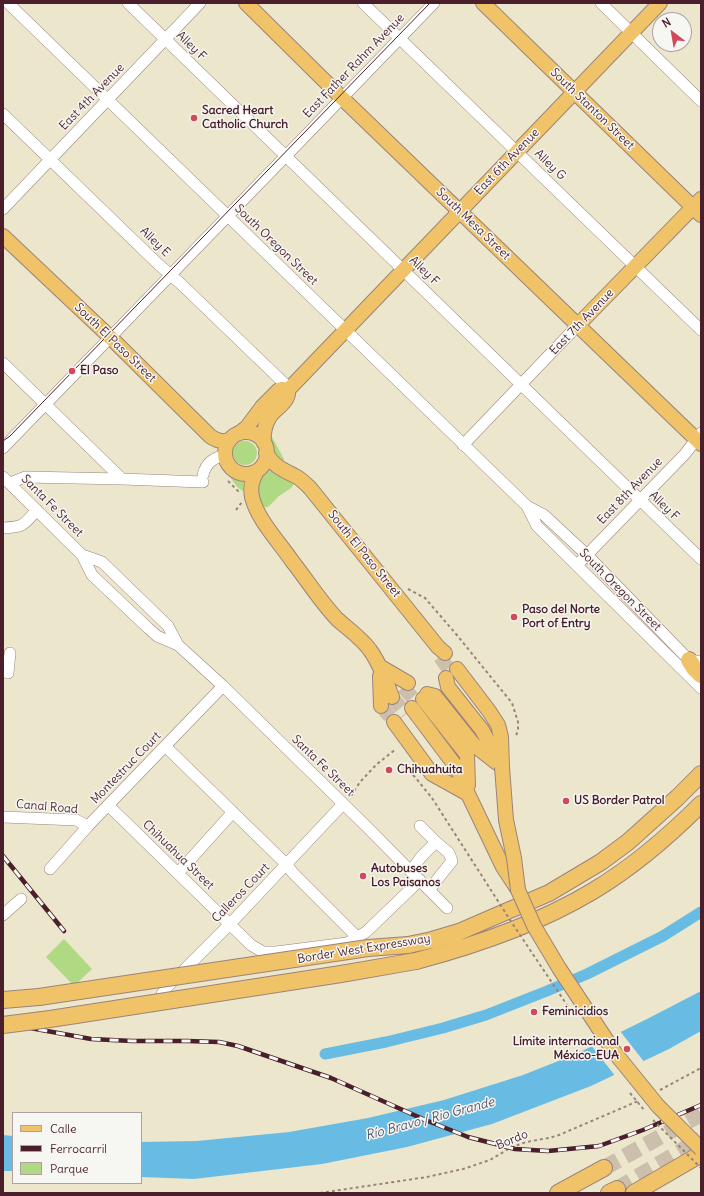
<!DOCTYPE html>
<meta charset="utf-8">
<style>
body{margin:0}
#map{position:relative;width:704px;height:1196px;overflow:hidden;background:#ece7cc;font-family:Delius,sans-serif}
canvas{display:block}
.frame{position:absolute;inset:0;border:4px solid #4a1f2b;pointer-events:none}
.legend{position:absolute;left:12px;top:1112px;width:130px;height:72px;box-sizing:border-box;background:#f6f6f2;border:1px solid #b1a0a2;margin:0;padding:5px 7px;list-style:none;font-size:12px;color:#4a1f2b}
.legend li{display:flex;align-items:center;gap:8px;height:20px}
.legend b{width:20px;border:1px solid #b1a0a2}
.north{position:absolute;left:652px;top:12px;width:40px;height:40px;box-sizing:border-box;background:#f6f6f2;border:1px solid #b1a0a2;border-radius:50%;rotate:329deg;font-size:11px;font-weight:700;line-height:16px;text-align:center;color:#4a1f2b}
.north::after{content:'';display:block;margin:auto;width:14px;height:18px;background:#d1495b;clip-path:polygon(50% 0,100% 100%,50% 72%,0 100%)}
</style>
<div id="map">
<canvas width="704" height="1196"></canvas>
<div class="frame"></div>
<ul class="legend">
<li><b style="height:5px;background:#f0c369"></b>Calle</li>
<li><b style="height:5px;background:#4a1f2b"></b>Ferrocarril</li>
<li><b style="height:11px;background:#b0d984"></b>Parque</li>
</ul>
<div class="north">N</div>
</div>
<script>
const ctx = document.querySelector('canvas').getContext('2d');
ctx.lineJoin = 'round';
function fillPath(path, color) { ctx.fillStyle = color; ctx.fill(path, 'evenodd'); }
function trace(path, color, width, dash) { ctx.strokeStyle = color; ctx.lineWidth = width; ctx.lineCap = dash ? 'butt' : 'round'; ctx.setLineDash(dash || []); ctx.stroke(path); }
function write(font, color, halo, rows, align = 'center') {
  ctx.font = font + ' Delius,sans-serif'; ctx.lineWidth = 3; ctx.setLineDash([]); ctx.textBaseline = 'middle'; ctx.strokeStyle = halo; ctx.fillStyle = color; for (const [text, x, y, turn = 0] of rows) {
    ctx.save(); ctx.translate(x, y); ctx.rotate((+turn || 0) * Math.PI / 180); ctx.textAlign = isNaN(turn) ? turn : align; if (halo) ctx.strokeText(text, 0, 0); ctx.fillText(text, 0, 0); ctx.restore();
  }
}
fillPath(new Path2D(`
 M271,435l13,24 -1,5h-2c-7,-10 -14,-16 -10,-29z
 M233 453a12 12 0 1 1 24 0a12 12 0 1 1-24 0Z
 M272,470l21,12v4l-2,2 -12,8 -11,11h-4l-3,-2 -5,-20c4,-8 7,-14 16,-15z
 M231,474c10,7 15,4 15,18 -8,-2 -12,-9 -16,-15z
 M64,939l28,30 -18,17 -28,-29z`), '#b0d984');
fillPath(new Path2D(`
 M701,991v40l-32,18 -78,37 -99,38 -85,23 -85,17 -128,15 -53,-2v-35l56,-1 92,-9 79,-14 76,-18 79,-25 53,-21 73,-36z
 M3,1135l10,1v35h-10z`), '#68bce4');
fillPath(new Path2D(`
 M620,1031l25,32 -29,14 -25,-32z`), '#ece7cc');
trace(new Path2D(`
 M325,1054l61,-12 57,-14 43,-13 61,-24 40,-17 76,-38 38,-24`), '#68bce4', 11);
trace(new Path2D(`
 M440,657l12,17
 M403,687l15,17
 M392,697l14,17
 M381,706l13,16`), '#ccbfac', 14, [14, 7]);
trace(new Path2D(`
 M604,1168l97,-54
 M617,1189l84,-50`), '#ccbfac', 16, [16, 8]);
const minor = new Path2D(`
 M8,3l519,503 17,9 43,40 102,105 12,2
 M128,3l573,556
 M363,3l338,327
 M601,3l100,98
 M3,114l154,149 24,21 108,104
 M3,209l197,-206
 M3,363l119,116
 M463,445l115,-120
 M3,448l431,-445
 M203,475c3,-12 10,-17 22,-20
 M3,477l79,78 10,20 56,53 9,8 21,9
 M10,483l15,-6 97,2 81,3
 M527,506l10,20 164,162
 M3,528c22,-1 20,-3 34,-18
 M82,555l20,7 66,64 10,19 45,41 144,141 80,81
 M581,561l104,-107 16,-21
 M8,673l2,-20
 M165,746l121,118 7,9 64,64
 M108,805l143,140 12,7h13l71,-9 19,-11 54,-52
 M3,817l73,3 12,6
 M420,826l16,16
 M50,869l38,-43 135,-140
 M411,871l10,-14 15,-15 13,11 3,8 -23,29
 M178,873l55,-61
 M3,915l18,-16
 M160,1001l2,-7 5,-7 63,-63 113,-120`);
const major = new Path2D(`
 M246,3l96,95 359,346
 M483,3l218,212
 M3,236l107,101 100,99c7,5 12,6 20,4
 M578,325l123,-126
 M225 453a21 21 0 1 1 42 0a21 21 0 1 1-42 0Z
 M238,434l9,-7 15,-20 17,-17 3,-1 6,1
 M264,443c-1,-9 0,-16 5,-25 5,-9 21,-16 19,-28l372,-387
 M266,453c8,14 18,17 31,24 5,3 9,7 13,11l128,159 7,6
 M257,471c-5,9 -7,16 -5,26 5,22 27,45 40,64 15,19 28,40 45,58 11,10 24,19 33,31 10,14 16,31 22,47
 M379,666l29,17
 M457,669l32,42 9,14 3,12 1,30
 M380,676l1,30
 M446,678l2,9 34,43 18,33
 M427,694l8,2 39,49 23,18
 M423,699l44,56 1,30
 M412,708l45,60 11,26 35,73 15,23
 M394,722l38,52 36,20`);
const highway = new Path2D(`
 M689,660l5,8 7,7
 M408,945l24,-5 27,-8 90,-39 52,-31 27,-20 49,-44 24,-24
 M416,961c61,-16 122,-37 177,-70 40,-24 75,-54 108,-87
 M3,1000l36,-3
 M558,1193l46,-25
 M609,1193l8,-4
 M634,1193l67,-39`);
trace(minor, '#9b837c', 12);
trace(major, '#9b837c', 16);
trace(highway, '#9b837c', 18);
trace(new Path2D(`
 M228,481l11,11
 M236,510l6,-8
 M408,589l17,9 31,36 56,69 6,19v8l-2,6
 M404,767l11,10 17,21
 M351,796l9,-14 17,-18 19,-15
 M660,1090l41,-22
 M320,1193l107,-16 36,-8 27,-9 20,-12 16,-6 23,-4 10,-3 63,-27 16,-7`), '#9b837c', 2, [3, 3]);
trace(minor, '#fff', 11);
trace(major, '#f0c369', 14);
trace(highway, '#f0c369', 16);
trace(new Path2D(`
 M3,441l7,-5 420,-433`), '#4a1f2b', 1);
const rail = new Path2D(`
 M3,856l61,75
 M3,1023l88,16 41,2h55l32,1 19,4 93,32 92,41 45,18 47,12 33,2 51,-5 44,-16 58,-25`);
trace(rail, '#4a1f2b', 4.5);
trace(rail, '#f6f6f2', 3, [9]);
const majorBridge = new Path2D(`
 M502,767l4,53 8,38 4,32 16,36 25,42 56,85 43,53 43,43`);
const highwayBridge = new Path2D(`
 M39,997l329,-49 40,-3
 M3,1025l47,-6 291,-45 75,-13`);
trace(majorBridge, '#9b837c', 16, []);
trace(highwayBridge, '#9b837c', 18, []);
trace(new Path2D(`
 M432,798l80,125 59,88
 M630,1093l15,18
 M653,1120l48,48`), '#9b837c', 2, [3, 3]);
trace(majorBridge, '#f0c369', 14);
trace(highwayBridge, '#f0c369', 16);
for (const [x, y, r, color] of [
 [194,118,4,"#d1495b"],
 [72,371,4,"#d1495b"],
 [514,617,4,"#d1495b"],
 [389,770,4,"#d1495b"],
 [566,801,4,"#d1495b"],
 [363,876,4,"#d1495b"],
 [534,1012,4,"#d1495b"],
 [627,1049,4,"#d1495b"]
]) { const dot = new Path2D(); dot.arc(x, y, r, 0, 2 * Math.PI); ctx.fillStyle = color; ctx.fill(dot); trace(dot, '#f6f6f2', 1.5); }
write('12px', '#4a1f2b', '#f6f6f2', [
 ["Alley F",191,46,44],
 ["East Father Rahm Avenue",354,66,-46],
 ["East 4th Avenue",92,97,-46],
 ["South Stanton Street",592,109,44],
 ["East 6th Avenue",507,162,-46],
 ["Alley G",550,165,44],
 ["South Mesa Street",473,224,44],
 ["Alley E",155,242,44],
 ["South Oregon Street",276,245,44],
 ["Alley F",424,271,44],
 ["East 7th Avenue",582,322,-46],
 ["South El Paso Street",115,343,44],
 ["East 8th Avenue",630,491,-46],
 ["Santa Fe Street",52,506,45],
 ["Alley F",664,506,44],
 ["South El Paso Street",364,554,51],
 ["South Oregon Street",620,590,45],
 ["Santa Fe Street",323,766,44],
 ["Montestruc Court",126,768,-46],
 ["Canal Road",47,807,5],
 ["Chihuahua Street",178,855,44],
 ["Calleros Court",241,893,-46],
 ["Border West Expressway",364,949,-9],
 ["Bordo",512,1140,-22]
]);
write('bold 12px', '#4a1f2b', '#f6f6f2', [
 ["Sacred Heart",202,111],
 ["Catholic Church",202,125],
 ["El Paso",80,371],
 ["Paso del Norte",522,610],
 ["Port of Entry",522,624],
 ["Chihuahuita",397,770],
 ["US Border Patrol",574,801],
 ["Autobuses",371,869],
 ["Los Paisanos",371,883],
 ["Feminicidios",542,1012],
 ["Límite internacional",619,1042,"right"],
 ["México-EUA",619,1056,"right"]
], 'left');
write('italic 13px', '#54566c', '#f6f6f2', [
 ["Río Bravo / Rio Grande",430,1119,-15]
]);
</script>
